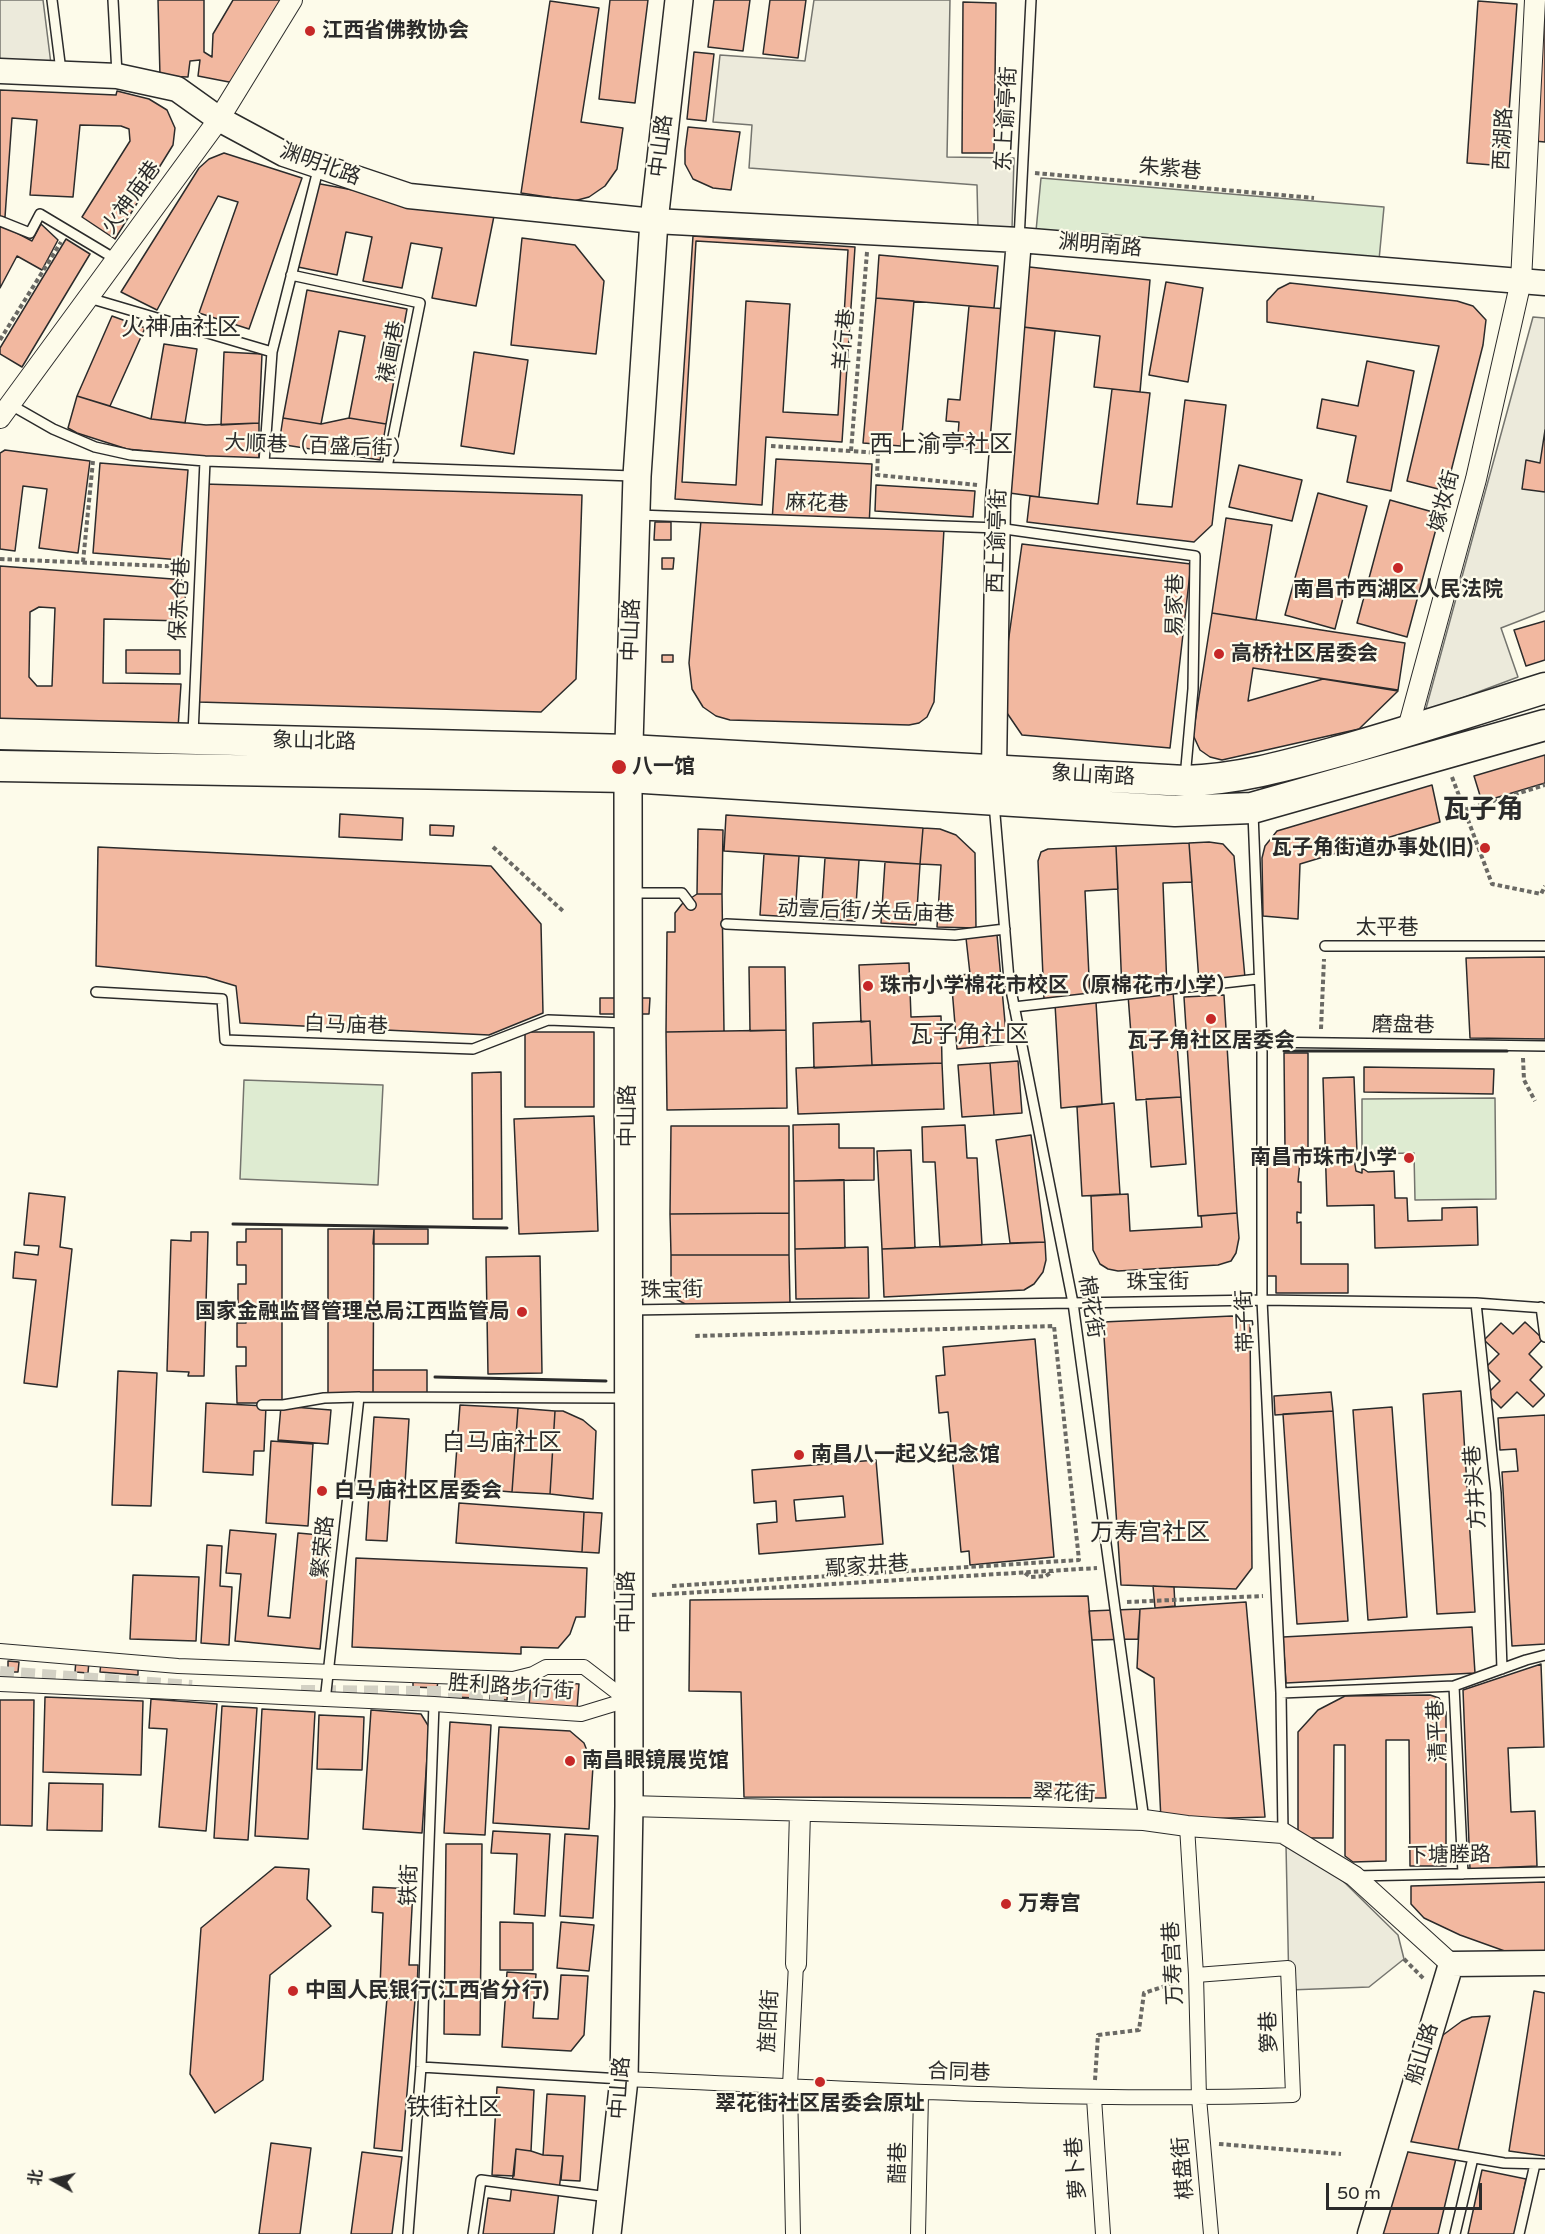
<!DOCTYPE html>
<meta charset="utf-8">
<style>
body{margin:0}
#map{position:relative;width:1545px;height:2234px;overflow:hidden;background:#fdfbea;font-family:"Varela Round","Noto Sans SC",sans-serif}
canvas{display:block}
.north{position:absolute;left:24px;top:2150px;width:60px;height:60px;-webkit-text-stroke:4px #fdfbea;paint-order:stroke;rotate:278deg;font-size:16px;font-weight:700;line-height:24px;text-align:center;color:#2b2b2b}
.north::after{content:'';display:block;margin:auto;width:21px;height:27px;background:#2b2b2b;clip-path:polygon(50% 0,100% 100%,50% 72%,0 100%)}
.scale{position:absolute;left:1326px;top:2183px;width:156px;height:27px;box-sizing:border-box;border:3px solid #2b2b2b;border-top:0;padding-left:8px;font-size:18px;line-height:21px;white-space:nowrap;color:#2b2b2b;-webkit-text-stroke:4px #fdfbea;paint-order:stroke}
</style>
<div id="map">
<canvas width="1545" height="2234"></canvas>
<div class="north">北</div>
<div class="scale">50 m</div>
</div>
<script>
const ctx = document.querySelector('canvas').getContext('2d');
ctx.lineJoin = 'round';
function fillPath(path, color) { ctx.fillStyle = color; ctx.fill(path, 'evenodd'); }
function trace(path, color, width, dash) { ctx.strokeStyle = color; ctx.lineWidth = width; ctx.lineCap = dash ? 'butt' : 'round'; ctx.setLineDash(dash || []); ctx.stroke(path); }
function write(font, color, halo, rows, align = 'center') {
  ctx.font = font + ' "Varela Round","Noto Sans SC",sans-serif'; ctx.lineWidth = 4.5; ctx.setLineDash([]); ctx.textBaseline = 'middle'; ctx.strokeStyle = halo; ctx.fillStyle = color; for (const [text, x, y, turn = 0] of rows) {
    ctx.save(); ctx.translate(x, y); ctx.rotate((+turn || 0) * Math.PI / 180); ctx.textAlign = isNaN(turn) ? turn : align; if (halo) ctx.strokeText(text, 0, 0); ctx.fillText(text, 0, 0); ctx.restore();
  }
}
const green = new Path2D(`
 M1041,178l343,29 -5,53 -343,-29z
 M244,1080l139,5 -5,100 -138,-6z
 M1495,1098l1,101 -81,1 -1,-47 -52,1v-55z`);
fillPath(green, '#deebd1');
trace(green, '#74746e', 1.5);
const parking = new Path2D(`
 M0,0h43l8,64 -51,-3z
 M814,0h136l-3,157 67,1 -2,71 -34,-1 -1,-43 -228,-17 3,-43 -39,-3 7,-67 85,6z
 M1533,317l12,1v293l-44,17 17,49 -93,35z
 M1286,1845l55,34 57,56 6,24 -35,28 -80,3z`);
fillPath(parking, '#eceadb');
trace(parking, '#74746e', 1.5);
const building = new Path2D(`
 M158,0h46v52l8,5 1,-23 20,-34h51l-43,78 -12,4 -31,-6 2,-16 -10,1 -2,16 -28,-1z
 M610,0h38l-13,103 -36,-4z
 M714,0h36l-7,51 -35,-4z
 M770,0h36l-8,58 -35,-4z
 M1543,0h2v142l-11,-1z
 M550,1l49,7 -18,114 42,6 -6,41 -12,17 -16,11 -15,4 -53,-8z
 M1478,1l39,3 -12,162 -38,-3z
 M963,2l33,1 -2,150h-32z
 M694,52l20,2 -8,67 -19,-2z
 M0,90l116,5 1,-4 32,8 18,11 8,18 -2,17 -58,94 -33,-22 48,-76 -1,-12 -8,-3 -41,-1 -7,72 -43,-2 7,-75 -25,-2 -7,99h-5z
 M688,127l52,5 -9,58 -18,-2 -20,-9 -8,-15v-14z
 M224,153l78,25 -53,151 -50,-16 39,-111 -20,-6 -61,114 -36,-18 78,-124 10,-9z
 M315,183l179,33 -18,90 -44,-8 10,-50 -31,-5 -9,45 -39,-7 9,-44 -26,-5 -9,43 -39,-8z
 M41,224l17,16 -16,30 -25,-14 -17,32v-60l2,-3 30,16z
 M693,236l162,11 -13,195 -76,-5 -4,68 -87,-6z
 M522,238l53,7 29,36 -8,73 -85,-9z
 M66,239l24,15 -68,113 -22,-13v-6z
 M696,241l152,9 -10,165 -55,-3 7,-108 -44,-3 -10,184 -54,-3z
 M879,255l119,11 -4,42 -118,-10z
 M1020,266l130,14 -10,112 -46,-5 6,-51 -85,-10z
 M1166,282l37,6 -15,94 -39,-7z
 M1290,283l167,18 16,5 13,14 -3,25 -37,146 -39,-10 32,-135 -172,-24v-21l11,-12z
 M307,290l100,19 -21,115 -37,-6 16,-82 -26,-5 -18,93 -38,-6z
 M876,298l38,3 -13,145 -38,-3z
 M969,306l38,3 -12,142 -38,-3 2,-26 -13,-1 2,-22 12,1z
 M112,316l33,12 -35,78 -33,-10z
 M1015,326l40,5 -16,166 -37,-5z
 M164,344l33,5 -12,74 -34,-4z
 M224,352l38,2 -3,69 -38,2z
 M474,352l54,8 -14,94 -53,-8z
 M1367,361l47,10 -23,120 -44,-9 9,-46 -39,-8 5,-29 36,7z
 M1112,389l38,4 -13,111 35,3 13,-107 41,5 -14,120 -18,17 -167,-20 3,-26 68,8z
 M77,396l74,23 55,6 53,-2v35h-46l-86,-9 -50,-16 -9,-5z
 M283,418l38,6 28,-6 37,6 -6,36 -101,-16z
 M1545,430v62l-23,-3 4,-29 14,3z
 M5,450l85,11 -12,92 -39,-5 8,-59 -24,-3 -8,65 -15,-2v-96z
 M776,459l96,5 -3,63 -97,-5z
 M100,463l88,7 -7,90 -88,-7z
 M1239,465l63,15 -10,41 -63,-14z
 M204,484l378,11 -6,184 -35,33 -343,-10z
 M876,485l99,6 -2,26 -98,-6z
 M1318,493l49,13 -32,123 -50,-14z
 M1390,500l50,14 -33,123 -50,-14z
 M1226,518l46,7 -16,95 -44,-7z
 M701,520l243,9 -10,173 -7,15 -8,6 -10,2 -179,-5 -14,-4 -13,-9 -11,-18 -3,-26z
 M655,522h16v18h-17z
 M1022,544l169,20 -21,184 -148,-13 -15,-22 -5,-27z
 M662,558h12l-1,11h-11z
 M0,566l186,14 -2,41 -80,-2 -1,64 78,1 -3,44 -178,-3zM39,607l16,1 -3,78h-15l-8,-9 1,-65z
 M1212,613l193,30 -7,47 -145,-22 -5,33 75,-22 75,12 -39,38 -137,31 -12,-3 -10,-7 -7,-15z
 M1545,621v39l-19,6 -12,-36z
 M126,650h54v24l-54,-1z
 M662,655h11v7h-11z
 M1545,755v28l-63,19 -8,-26z
 M1432,785l8,37 -140,42 -2,55 -35,-3 -1,-58 3,-12 12,-15z
 M340,814l63,4 -1,22 -63,-3z
 M726,815l197,13 -3,36 -196,-13z
 M430,825l24,1 -1,10 -23,-1z
 M923,828l17,1 16,6 19,18 1,75 -39,-1 4,-62 -21,-1z
 M698,829l25,1 -1,64h-25z
 M1209,842l14,2 11,12 11,122 -46,4 -10,-139z
 M1189,843l3,39 -29,1 4,106 -45,2 -6,-145z
 M1116,846l2,43 -33,2 5,107 -46,2 -6,-139 3,-9 7,-3z
 M98,847l393,19 50,58 2,89 -54,22 -249,-12 -4,-37 -30,-9 -110,-11z
 M764,854l35,2 -4,61 -35,-2z
 M825,858l34,2 -4,61 -34,-2z
 M885,862l35,2 -4,61 -35,-2z
 M697,894h25l2,137 -58,1 1,-100h8v-19l7,-9z
 M997,935l10,109 -50,5 -6,-73 19,-2 -4,-36z
 M1545,957v82l-75,-1 -4,-80z
 M909,963l2,54 30,-1 1,47 -70,2 -2,-44 -9,1 -2,-57z
 M749,967h36l1,63 -36,1z
 M1173,991l8,106 -45,3 -8,-105z
 M1224,995l13,218 -39,3 -14,-219z
 M600,998h50l-1,16h-49z
 M1096,1002l6,102 -41,4 -6,-104z
 M870,1021l2,44 -58,3 -1,-45z
 M786,1030l1,78 -120,2 -1,-78z
 M525,1032h69v75h-69z
 M1284,1053h24v97h-23z
 M1018,1061l4,52 -28,2 -4,-52z
 M942,1063l2,46 -146,5 -2,-46z
 M990,1063l4,52 -32,2 -4,-52z
 M1364,1067l130,2 -1,25 -129,-2z
 M501,1072l1,147h-29l-1,-146z
 M1354,1077l3,75 -4,1 3,18 6,2v-5l6,4 26,-1 1,27h12l1,23 34,-1v-12l35,-1 1,38 -103,3 -1,-43 -47,1 -4,-128z
 M1181,1097l5,67 -35,3 -5,-68z
 M1114,1103l6,91 -38,2 -5,-89z
 M594,1116l4,115 -79,3 -5,-115z
 M839,1124v24h35v32l-80,1 -1,-56z
 M965,1125l2,33h10l5,87 -42,2 -5,-85h-12l-1,-35z
 M671,1126h118v87l-119,1z
 M1031,1135l14,107 -35,1 -14,-103z
 M911,1150l4,98 -33,1 -5,-98z
 M1264,1161h36l-2,21h3v31l-4,-1v11l4,-1v42h47v29h-72v-17h-11z
 M844,1180l1,68 -50,1 -1,-68z
 M29,1193l36,4 -5,50 12,2 -15,138 -33,-4 12,-103 -23,-2 2,-26 23,3 1,-9 -15,-1z
 M1128,1194l2,37 72,-4 -1,-11 36,-3 2,25 -3,15 -5,8 -13,4 -100,6 -10,-2 -8,-5 -7,-14 -2,-54z
 M789,1213v42h-118l-1,-41z
 M246,1229h36v174h-45l-1,-37h10v-19h-9v-24h9v-18l-8,1v-22h8v-19h-9v-23h9z
 M328,1229h46l-1,167h-45z
 M374,1229h54v15h-55z
 M191,1232h17l-4,144h-16l1,-4 -22,-1 4,-131 20,1z
 M1045,1242l1,18 -3,12 -9,12 -10,6 -140,7 -2,-48z
 M868,1247l1,51 -73,1 -1,-50z
 M671,1255h118l1,48 -103,2 -11,-6 -5,-11z
 M540,1256l2,117 -54,1 -2,-117z
 M1232,1316l18,5 2,247 -16,21 -115,-4 -18,-263z
 M1525,1322l18,17 -14,15 13,13 -12,13 15,15 -12,12 -16,-15 -16,16 -14,-14 13,-13 -14,-14 13,-13 -15,-14 17,-17 12,11z
 M1035,1339l19,218 -84,8 -1,-14 -8,1 -13,-140 -9,1 -3,-37 9,-1 -2,-28z
 M373,1370h54v26h-54z
 M118,1371l39,2 -6,133 -39,-1z
 M1461,1391l14,221 -38,2 -14,-220z
 M1331,1392l2,19 -58,4 -1,-19z
 M206,1403l60,3 -2,45h-10l-1,24 -50,-3z
 M460,1405l58,3 -6,84 -58,-5z
 M281,1406l50,4 -3,34 -50,-4z
 M1392,1407l15,210 -39,3 -15,-210z
 M518,1408l37,3 -5,83 -38,-2z
 M555,1411h8l20,9 13,11 -3,68 -43,-5z
 M1333,1411l15,210 -51,3 -14,-210z
 M1545,1415v229l-33,2 -10,-174 16,-1 -2,-22 -16,1 -2,-32z
 M374,1417l35,2 -4,65 -14,-1 -4,58 -21,-1z
 M271,1441l42,3 -5,82 -42,-3z
 M876,1460l7,84 -124,10 -2,-30 20,-2 -1,-21 -22,2 -2,-33zM843,1496l2,21 -49,4 -2,-21z
 M459,1503l125,9 -2,40 -126,-9z
 M584,1512l18,1 -3,40 -17,-1z
 M230,1530l46,4 -8,82 22,2 8,-85 33,3 -11,113 -85,-8 6,-67 -15,-1z
 M207,1545l15,1 -2,40 12,1 -3,58 -28,-2z
 M356,1558l231,10 -2,49h-9l-6,17 -12,14 -37,-1v7l-169,-7z
 M133,1575l66,2 -3,64 -66,-2z
 M1153,1586l21,1 1,19 -20,2z
 M1088,1596l18,202 -362,-1 -3,-105 -52,-1 1,-91z
 M1246,1602l19,215 -104,3 -7,-142 -17,-10 3,-59z
 M1140,1609l-2,30 -46,1 -3,-29z
 M1472,1627l3,46 -189,10 -3,-46z
 M76,1660l13,1 -1,12 -13,-1z
 M8,1661l11,1 -1,10h-10z
 M101,1662l37,2v11l-38,-3z
 M1541,1664l3,83 -36,1 3,64 24,-1 2,55 -67,3 -7,-179z
 M413,1680l25,1 -1,7 -24,-1z
 M531,1680l48,4 -2,25 -48,-3z
 M491,1682l17,2 -1,16 -17,-1z
 M455,1683l21,1v14l-22,-1z
 M1430,1695l9,3 7,14v154h-36l-1,-126h-23v121l-33,1 -8,-6v-111h-11l-1,93h-24l-11,-7v-99l20,-22 27,-14z
 M45,1697l98,4 -2,74 -98,-3z
 M151,1699l66,5 -11,127 -47,-4 8,-98 -18,-1z
 M0,1700h34l-2,126 -32,-1z
 M222,1706l35,2 -9,132 -34,-2z
 M262,1709l53,3 -7,127 -53,-3z
 M371,1710l50,4 8,13 -7,106 -59,-4z
 M319,1715l45,2 -2,53 -45,-1z
 M450,1722l41,3 -6,110 -41,-2z
 M499,1727l71,4 14,12 9,23 -4,63 -96,-6z
 M49,1783l54,1 -1,47 -55,-1z
 M493,1831l57,3 -5,82 -31,-2 3,-60 -26,-1z
 M565,1834l33,2 -5,82 -33,-2z
 M446,1844h36l-2,191 -36,-1z
 M275,1867l34,2 -2,30 24,27 -61,49 -7,105 -48,33 -25,-39 11,-146z
 M1545,1882v72h-32l-53,-19 -36,-17 -13,-14v-18z
 M373,1887l40,2 -4,76h9l-1,24 -37,-2 3,-74 -11,-1z
 M500,1922l33,1v47h-33z
 M561,1922l33,3 -5,46 -32,-3z
 M507,1972l29,2 -3,44 25,1 3,-44 27,1 -4,59 -13,16 -69,-4z
 M1534,1991l11,2v163l-36,-5z
 M387,1998l28,2 -13,151 -28,-3z
 M1490,2016l-52,218h-57l46,-165 16,-34 19,-14 10,-4z
 M497,2087l37,3 -3,61 -15,-2 -2,27 -22,-1z
 M547,2094l38,2 -5,85 -19,-1 2,-24 -20,-1z
 M271,2143l40,5 -11,86h-41z
 M516,2149l15,2 12,4 20,1 -9,78h-71l5,-36 22,3z
 M362,2152l40,5 -10,77h-41z
 M1482,2170l44,9 -11,55h-47z`);
fillPath(building, '#f2b8a0');
trace(building, '#2b2b2b', 1.5);
trace(new Path2D(`
 M0,1673l192,14
 M301,1692l269,2`), '#d3d1c4', 14, [14, 7]);
const service = new Path2D(`
 M52,0l9,71
 M113,0l4,74
 M0,221l30,12 10,-19 77,46
 M1019,240l12,-240
 M291,275l129,28 -33,164
 M89,298l183,54
 M11,405l42,24 42,18 36,8 74,6 428,15
 M264,463l8,-111 47,-186
 M638,515l360,13 197,28 -2,133 -8,89
 M193,734l12,-273
 M994,803l15,177 64,323 71,517
 M1253,813l9,229v258l19,393 2,140
 M631,893h51l9,12
 M726,924l229,11 50,-6
 M1325,946h220
 M96,992l126,7 3,41 248,9 75,-29 77,3
 M1014,1007l244,-28
 M1262,1042l283,4
 M1476,1303l20,190 6,176
 M1541,1307l4,30
 M630,1310l632,-10 214,3 69,5
 M262,1405h21l41,-7 35,-1 266,1
 M1454,1686l9,188
 M1281,1693l173,-7 72,-26 19,-5
 M325,1701l34,-304
 M1355,1876l190,-4
 M421,2067l201,12
 M1399,2145l105,18 41,1
 M408,2234l13,-167 13,-363
 M473,2234l8,-54 127,17
 M1455,2234l18,-76
 M1519,2234l16,-70`);
const pedestrian = new Path2D(`
 M0,1651l178,15 335,13 20,-5 13,-7h38l43,33
 M0,1684l434,20 147,10 46,-14
 M1187,1826l9,149 3,123 12,136
 M624,2079c223,9 446,24 669,16l-5,-127 -92,7
 M1094,2098l9,136
 M793,2234l-3,-148 6,-122
 M918,2234l3,-140`);
const minor = new Path2D(`
 M0,418l219,-299 73,-119
 M1407,732l69,-253 45,-198 14,-281
 M629,1806l515,14 43,6 96,7 71,43 97,88
 M796,1964l4,-153`);
const tertiary = new Path2D(`
 M0,71l117,5 60,13 42,30 65,35 125,42 245,25 365,19 526,43
 M994,770l4,-270 21,-260
 M1370,2234l81,-270 94,-1`);
const secondary = new Path2D(`
 M607,2234l17,-155 5,-273 -1,-1029 9,-301 17,-255 25,-221`);
const primary = new Path2D(`
 M0,734l629,16 556,31c57,-2 107,-17 162,-32 66,-19 132,-40 198,-61
 M0,766l628,11 547,34 77,-3 293,-83`);
trace(service, '#2b2b2b', 12);
trace(pedestrian, '#2b2b2b', 16);
trace(minor, '#2b2b2b', 22);
trace(tertiary, '#2b2b2b', 27);
trace(secondary, '#2b2b2b', 30);
trace(primary, '#2b2b2b', 33);
trace(new Path2D(`
 M1035,173l279,25
 M867,252l-16,199 27,2 -1,22 100,10
 M0,340l61,-98
 M771,446l80,5
 M0,559l188,8
 M83,562l10,-101
 M1452,777l40,107 49,10 4,-8
 M1464,810l81,-25
 M493,847l70,64
 M1321,1029l3,-70
 M1523,1058l1,22 11,21
 M1025,1573l5,4 16,-1 7,-5
 M672,1586l407,-26 -25,-234 -360,10
 M652,1595l445,-27
 M1127,1602l136,-6
 M1404,1959l21,21
 M1095,2080l3,-45 41,-5 5,-37 37,-12
 M1219,2144l122,10`), '#6a6964', 4, [4.5, 3]);
trace(service, '#fdfbea', 9);
trace(pedestrian, '#fdfbea', 14);
trace(minor, '#fdfbea', 20);
trace(tertiary, '#fdfbea', 24);
trace(secondary, '#fdfbea', 27);
trace(primary, '#fdfbea', 30);
trace(new Path2D(`
 M1284,1051h223
 M233,1224l274,4
 M435,1377l171,4`), '#2b2b2b', 3);
for (const [x, y, r, color] of [
 [310,31,6,"#c62828"],
 [1398,568,6,"#c62828"],
 [1219,654,6,"#c62828"],
 [619,767,8,"#c62828"],
 [1485,848,6,"#c62828"],
 [868,986,6,"#c62828"],
 [1211,1019,6,"#c62828"],
 [1409,1158,6,"#c62828"],
 [522,1312,6,"#c62828"],
 [799,1455,6,"#c62828"],
 [322,1491,6,"#c62828"],
 [570,1761,6,"#c62828"],
 [1006,1904,6,"#c62828"],
 [293,1991,6,"#c62828"],
 [820,2082,6,"#c62828"]
]) { const dot = new Path2D(); dot.arc(x, y, r, 0, 2 * Math.PI); ctx.fillStyle = color; ctx.fill(dot); trace(dot, '#fdfbea', 2); }
write('bold 21px', '#2b2b2b', '#fdfbea', [
 ["江西省佛教协会",322,31],
 ["南昌市西湖区人民法院",1398,590,"center"],
 ["高桥社区居委会",1231,654],
 ["八一馆",632,767],
 ["瓦子角街道办事处(旧)",1473,848,"right"],
 ["珠市小学棉花市校区（原棉花市小学）",880,986],
 ["瓦子角社区居委会",1211,1041,"center"],
 ["南昌市珠市小学",1397,1158,"right"],
 ["国家金融监督管理总局江西监管局",510,1312,"right"],
 ["南昌八一起义纪念馆",811,1455],
 ["白马庙社区居委会",334,1491],
 ["南昌眼镜展览馆",582,1761],
 ["万寿宫",1018,1904],
 ["中国人民银行(江西省分行)",305,1991],
 ["翠花街社区居委会原址",820,2104,"center"]
], 'left');
write('21px', '#2b2b2b', '#fdfbea', [
 ["东上谕亭街",1007,119,-87],
 ["西湖路",1504,139,-87],
 ["中山路",662,146,-83],
 ["渊明北路",320,165,20],
 ["朱紫巷",1170,170,5],
 ["火神庙巷",132,198,-54],
 ["渊明南路",1100,246,5],
 ["羊行巷",845,340,-85],
 ["裱画巷",392,352,-79],
 ["大顺巷（百盛后街）",319,447,2],
 ["嫁妆街",1445,501,-75],
 ["麻花巷",817,504,2],
 ["西上谕亭街",998,541,-88],
 ["保赤仓巷",181,599,-87],
 ["易家巷",1176,605,-89],
 ["中山路",632,630,-88],
 ["象山北路",314,742,1],
 ["象山南路",1093,776,3],
 ["动壹后街/关岳庙巷",866,912,2],
 ["太平巷",1387,928],
 ["白马庙巷",346,1026,2],
 ["磨盘巷",1403,1026,1],
 ["中山路",628,1116,-90],
 ["珠宝街",1158,1283,-1],
 ["珠宝街",672,1291,-1],
 ["棉花街",1090,1307,81],
 ["带子街",1246,1321,-92],
 ["方井头巷",1476,1487,-94],
 ["繁荣路",324,1547,-84],
 ["鄢家井巷",867,1567,-4],
 ["中山路",627,1602,-90],
 ["胜利路步行街",511,1688,4],
 ["清平巷",1438,1731,-93],
 ["翠花街",1064,1794,2],
 ["下塘塍路",1449,1856,-1],
 ["铁街",410,1885,-88],
 ["万寿宫巷",1174,1963,-93],
 ["旌阳街",770,2021,-87],
 ["箩巷",1270,2032,-92],
 ["船山路",1423,2054,-73],
 ["合同巷",959,2073,2],
 ["中山路",621,2088,-86],
 ["醋巷",899,2163,-89],
 ["萝卜巷",1077,2168,-94],
 ["棋盘街",1184,2168,-95]
]);
write('24px', '#2b2b2b', '#fdfbea', [
 ["火神庙社区",181,329],
 ["西上渝亭社区",941,446],
 ["瓦子角社区",969,1036],
 ["白马庙社区",502,1444],
 ["万寿宫社区",1150,1534],
 ["铁街社区",454,2109]
]);
write('bold 27px', '#2b2b2b', '#fdfbea', [
 ["瓦子角",1483,811]
]);
</script>
